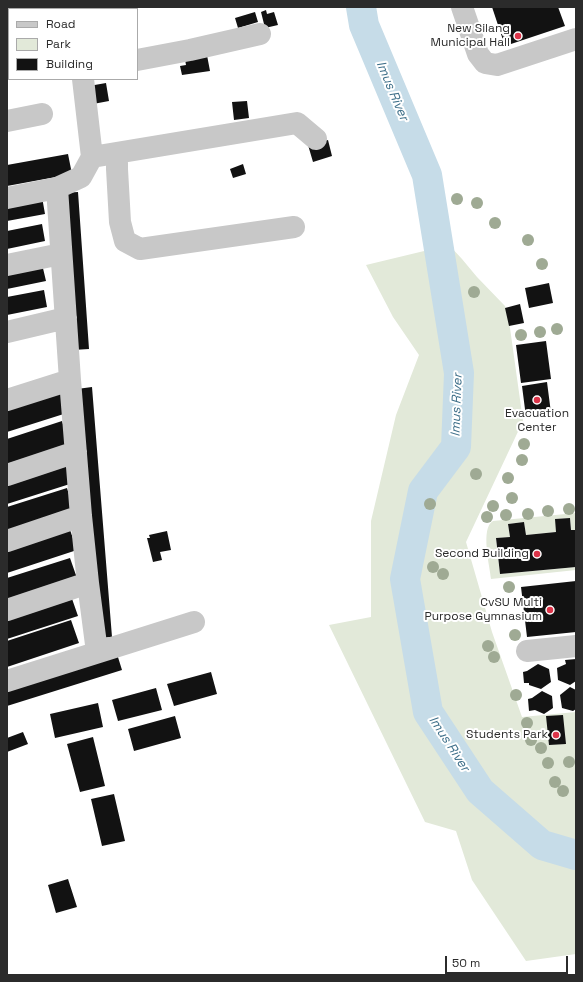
<!DOCTYPE html>
<style>
body{margin:0}
#map{position:relative;width:583px;height:982px;overflow:hidden;background:#fff;font-family:"Space Grotesk",sans-serif}
canvas{display:block}
.frame{position:absolute;inset:0;border:8px solid #2b2b2b;pointer-events:none}
.legend{position:absolute;left:8px;top:8px;width:130px;height:72px;box-sizing:border-box;background:#fff;border:1px solid #aaa;margin:0;padding:5px 7px;list-style:none;font-size:12px;color:#2b2b2b}
.legend li{display:flex;align-items:center;gap:8px;height:20px}
.legend b{width:20px;border:1px solid #aaa}
.scale{position:absolute;left:445px;top:956px;width:123px;height:18px;box-sizing:border-box;border:2px solid #2b2b2b;border-top:0;padding-left:5px;font-size:12px;line-height:14px;white-space:nowrap;color:#2b2b2b;-webkit-text-stroke:3px #fff;paint-order:stroke}
</style>
<div id="map">
<canvas width="583" height="982"></canvas>
<div class="frame"></div>
<ul class="legend">
<li><b style="height:5px;background:#c8c8c8"></b>Road</li>
<li><b style="height:11px;background:#e2e9d9"></b>Park</li>
<li><b style="height:11px;background:#121212"></b>Building</li>
</ul>
<div class="scale">50 m</div>
</div>
<script>
const ctx = document.querySelector('canvas').getContext('2d');
ctx.lineJoin = 'round';
function fillPath(path, color) { ctx.fillStyle = color; ctx.fill(path, 'evenodd'); }
function trace(path, color, width, dash) { ctx.strokeStyle = color; ctx.lineWidth = width; ctx.lineCap = dash ? 'butt' : 'round'; ctx.setLineDash(dash || []); ctx.stroke(path); }
function write(font, color, halo, rows, align = 'center') {
  ctx.font = font + ' "Space Grotesk",sans-serif'; ctx.lineWidth = 4; ctx.setLineDash([]); ctx.textBaseline = 'middle'; ctx.strokeStyle = halo; ctx.fillStyle = color; for (const [text, x, y, turn = 0] of rows) {
    ctx.save(); ctx.translate(x, y); ctx.rotate((+turn || 0) * Math.PI / 180); ctx.textAlign = isNaN(turn) ? turn : align; if (halo) ctx.strokeText(text, 0, 0); ctx.fillText(text, 0, 0); ctx.restore();
  }
}
fillPath(new Path2D(`
 M449,245l13,14 15,18 28,29 5,22 13,93 -57,121 26,90 30,85 54,-5v242l-50,7 -54,-81 -16,-49 -31,-9 -96,-197 42,-8v-96l25,-106 23,-60 -26,-38 -27,-52z
 M576,513v17h-5l-1,-12 -14,1v13l-30,3 -2,-13 -16,2 2,13 -14,1v2l4,34 76,-7v3l-85,9c-1,-12 -11,-51 2,-58z`), '#e2e9d9');
trace(new Path2D(`
 M361,7l3,18 63,150 32,198 -3,74 -33,44 -18,88 23,133 52,79 62,54 34,10`), '#c6dce8', 30);
fillPath(new Path2D(`
 M492,7h66l7,19 -60,20z
 M266,10l1,4 7,-2 4,13 -13,3 -4,-16z
 M255,12l3,10 -20,6 -3,-10z
 M206,50l4,21 -28,4 -2,-9 6,-1 -2,-11z
 M106,83l3,18 -16,3 -4,-18z
 M247,101l2,17 -15,2 -2,-18z
 M328,140l4,16 -19,6 -5,-17z
 M68,154l4,20 -65,12v-21z
 M243,164l3,10 -13,4 -3,-9z
 M78,192l11,157 -16,1 -11,-157z
 M42,197l3,17 -38,7v-18z
 M42,224l3,17 -38,8v-18z
 M42,264l4,17 -39,8v-18z
 M549,283l4,20 -24,5 -4,-20z
 M44,290l3,17 -40,8v-18z
 M520,304l4,19 -15,3 -4,-18z
 M546,341l5,38 -30,4 -5,-38z
 M547,382l4,31 -25,4 -4,-31z
 M92,387l20,250 -15,1 -20,-249z
 M62,389l8,23 -63,20v-26z
 M62,421l7,23 -62,20v-25z
 M66,460l7,23 -66,21v-25z
 M67,488l7,23 -67,21v-25z
 M570,518l1,12h5v37l-76,7 -4,-36 14,-1 -2,-13 16,-2 2,13 30,-3 -1,-13z
 M69,527l8,23 -70,23v-26z
 M167,531l4,19 -11,2 2,8 -9,2 -6,-24h3l-1,-3z
 M70,558l8,23 -71,22v-25z
 M576,581v51l-49,5 -6,-50z
 M70,593l8,23 -71,23v-26z
 M71,620l8,23 -72,24v-26z
 M117,654l5,16 -115,36v-17z
 M576,659v22l-6,4 -12,-5 -1,-12 9,-4 -1,-4z
 M538,664l11,5 2,13 -10,7 -12,-4v-2h-5l-1,-11 4,-1z
 M211,672l6,22 -43,12 -7,-22z
 M570,687l6,3v19l-3,2 -11,-3 -2,-13z
 M156,688l6,22 -44,11 -6,-21z
 M542,691l10,5 1,12 -9,6 -9,-4 -6,1 -1,-12 4,-1z
 M98,703l5,24 -48,11 -5,-24z
 M563,715l3,29 -17,1 -3,-29z
 M175,716l6,22 -47,13 -6,-22z
 M23,732l5,12 -21,8v-14z
 M93,737l12,49 -25,6 -13,-48z
 M114,794l11,47 -23,5 -11,-47z
 M68,879l9,28 -21,6 -8,-28z`), '#121212');
trace(new Path2D(`
 M462,7l16,47 7,9 12,2 79,-26
 M137,60l53,-10 70,-16
 M7,121l35,-7
 M117,153v16l3,53 5,19 15,8 154,-22
 M92,157l205,-34 19,16
 M57,188l13,192 11,136 7,67 9,69
 M7,198l50,-10 24,-11 11,-20 -9,-78
 M7,265l54,-11
 M7,332l59,-14
 M7,400l63,-20
 M7,475l69,-23
 M7,541l74,-25
 M7,610l81,-27
 M527,651l49,-5
 M7,681l187,-59`), '#c8c8c8', 22);
ctx.fillStyle = '#9faa94';
for (const [x, y] of [
 [457,199],
 [477,203],
 [495,223],
 [528,240],
 [542,264],
 [474,292],
 [557,329],
 [540,332],
 [521,335],
 [524,444],
 [522,460],
 [476,474],
 [508,478],
 [512,498],
 [430,504],
 [493,506],
 [569,509],
 [548,511],
 [528,514],
 [506,515],
 [487,517],
 [433,567],
 [443,574],
 [509,587],
 [515,635],
 [488,646],
 [494,657],
 [516,695],
 [527,723],
 [531,740],
 [541,748],
 [569,762],
 [548,763],
 [555,782],
 [563,791]
]) { ctx.beginPath(); ctx.arc(x, y, 6, 0, 2 * Math.PI); ctx.fill(); }
for (const [x, y, r, color] of [
 [518,36,4,"#dc3449"],
 [537,400,4,"#dc3449"],
 [537,554,4,"#dc3449"],
 [550,610,4,"#dc3449"],
 [556,735,4,"#dc3449"]
]) { const dot = new Path2D(); dot.arc(x, y, r, 0, 2 * Math.PI); ctx.fillStyle = color; ctx.fill(dot); trace(dot, '#fff', 1.5); }
write('12px', '#2b2b2b', '#fff', [
 ["New Silang",510,29],
 ["Municipal Hall",510,43],
 ["Evacuation",537,414,"center"],
 ["Center",537,428,"center"],
 ["Second Building",529,554],
 ["CvSU Multi",542,603],
 ["Purpose Gymnasium",542,617],
 ["Students Park",548,735]
], 'right');
write('italic 13px', '#3e6f89', '#fff', [
 ["Imus River",392,91,67],
 ["Imus River",457,405,-88],
 ["Imus River",449,744,57]
]);
</script>
